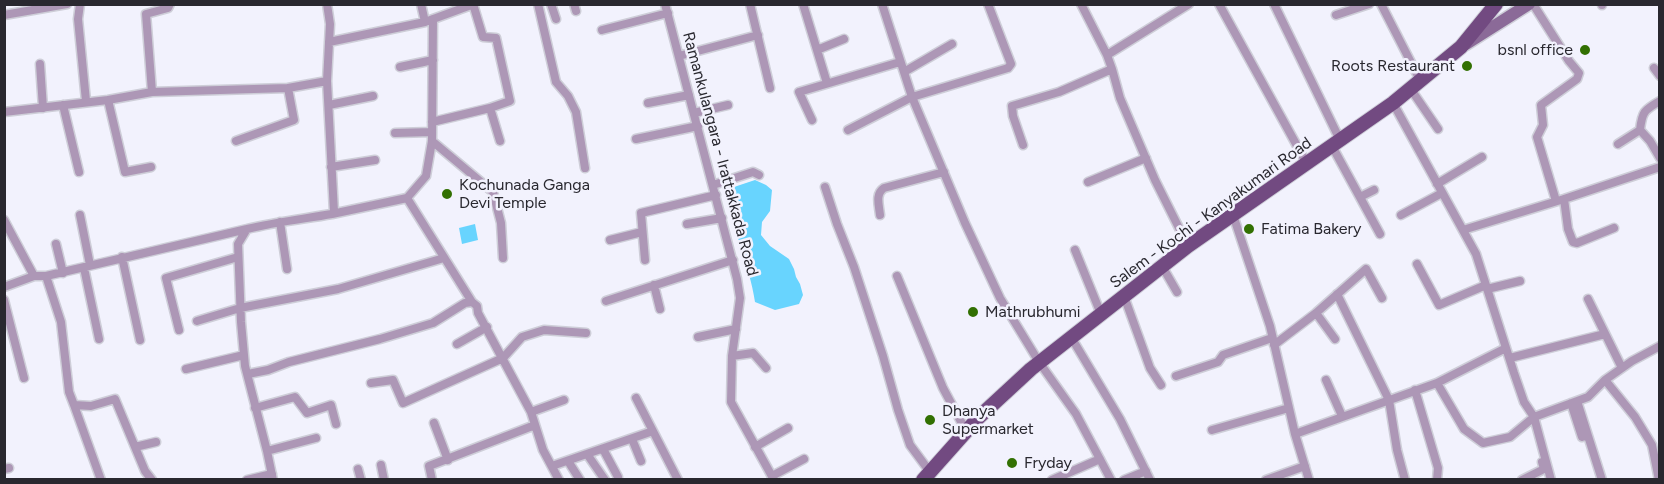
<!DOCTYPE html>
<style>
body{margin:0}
#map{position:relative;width:1664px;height:484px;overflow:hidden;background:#f2f2fd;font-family:Figtree,sans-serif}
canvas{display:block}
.frame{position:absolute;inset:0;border:6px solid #29282f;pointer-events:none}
</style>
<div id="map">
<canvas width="1664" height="484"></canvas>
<div class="frame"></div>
</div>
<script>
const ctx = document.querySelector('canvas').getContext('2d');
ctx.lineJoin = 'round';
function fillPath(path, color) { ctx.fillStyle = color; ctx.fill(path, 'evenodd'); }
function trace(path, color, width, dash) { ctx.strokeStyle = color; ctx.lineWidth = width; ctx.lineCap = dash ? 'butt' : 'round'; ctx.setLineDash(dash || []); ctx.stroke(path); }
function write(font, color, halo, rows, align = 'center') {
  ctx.font = font + ' Figtree,sans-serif'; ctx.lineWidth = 5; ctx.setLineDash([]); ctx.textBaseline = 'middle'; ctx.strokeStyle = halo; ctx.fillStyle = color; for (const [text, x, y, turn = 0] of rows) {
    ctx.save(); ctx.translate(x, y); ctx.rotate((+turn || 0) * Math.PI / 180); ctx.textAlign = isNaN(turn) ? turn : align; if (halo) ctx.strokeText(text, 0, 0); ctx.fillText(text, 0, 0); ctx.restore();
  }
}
fillPath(new Path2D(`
 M755,180l11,5 6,5 -2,21 -8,11 -1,13 9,11 19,13 5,10 2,8 4,7 3,11 -4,9 -24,6 -20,-8c-5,-37 -25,-76 -27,-113z
 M475,224l3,16 -16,4 -3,-16z`), '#68d4fe');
const minor = new Path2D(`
 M80,4l-2,15 8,82
 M421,4l4,18 49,-18
 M473,4l10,33 13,1 14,63 -20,7 10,33
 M538,4l18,78 12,14 8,16 9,56
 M551,4l5,15
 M574,4l2,7
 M665,4l72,275 3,19 -8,58 -1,46 43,78
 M750,4l20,84
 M803,4l24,79
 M882,4l30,93 53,126 35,75 39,64 37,52 35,66
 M1081,4l26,51 5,14 8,29 35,82 33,66
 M1219,4l88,160
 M1274,4l66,136
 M1381,4l39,76
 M1533,4l36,57 10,12 -2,6 -36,26 2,20 -6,12 19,64
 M1602,4v1
 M4,15l63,-11
 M1336,15l33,-11
 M602,30l66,-17
 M329,42l96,-20
 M817,50l27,-11
 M1107,55l82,-51
 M679,56l79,-21
 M40,64l3,44
 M400,67l33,-7
 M1654,68l6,8
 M904,72l48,-28
 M1410,88l28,41
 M152,92l-6,-78 22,-6 2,-4
 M108,100l17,72 26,-5
 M1660,101c-16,9 -18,11 -20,29l10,11 10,17
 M648,103l41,-8
 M1393,103l83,151 38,119 10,29 10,15 54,-20 17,-17 27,-19 28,-15
 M63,105l16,67
 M329,105l44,-9
 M4,112l104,-12 44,-8 136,-4 39,-7
 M694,113l34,-8
 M812,120l-13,-28 101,-30
 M432,122l58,-14
 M848,130l64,-33 96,-29 3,-4 -23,-60
 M395,133l37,-1
 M636,139l62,-13
 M236,141l58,-21 -6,-32
 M432,141l61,51 8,31 2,35
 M1618,144l22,-14
 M1023,145l-10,-29 -1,-10 47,-14 53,-23
 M1332,146l48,88
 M331,167l44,-7
 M1088,182l58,-24
 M1437,184l45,-27
 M713,185l40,-13 6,3
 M825,187l12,37 17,43 29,89 15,54 12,35 20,27
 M1360,197l14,-7
 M407,198l65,104
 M1564,199l4,30 5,13 4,1 37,-15
 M332,214l75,-16 19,-22 6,-35 1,-122
 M80,215l10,50
 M880,215c-1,-10 -5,-21 4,-27l60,-16
 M1233,215l37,111 25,108 14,46
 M1401,215l41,-22
 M4,220l30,56h12l15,46 8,70 5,13 17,1 24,-7 30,72 7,9
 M280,222l7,47
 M687,224l35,-6
 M1463,230l101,-31 96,-32
 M610,240l32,-8
 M56,244l7,29
 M1075,250l26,64
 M122,257l18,83
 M645,260l-4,-47 75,-18
 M1417,264l22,41 47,-20
 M1162,266l15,26
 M84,268l15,71
 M46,276l201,-47
 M897,276l46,112 23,43
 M654,285l6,24
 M4,287l30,-11
 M1487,289l33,-8
 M1337,294l52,106 8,50 8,30
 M1124,296l26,72 11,17
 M1588,299l34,69
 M4,300l20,78
 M606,301l127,-41
 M1316,313l19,26
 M197,321l43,-13 98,-19 106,-31
 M179,330l-13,-52 72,-21
 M698,337l38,-8
 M1071,337l49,82 30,61
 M457,344l30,-17
 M1274,345l42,-32 50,-44 16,29
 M732,356l21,-3 13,15
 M1510,358l91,-23
 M186,369l58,-14
 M248,374l20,-4 21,-8 91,-23 53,-16 32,-20 7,-1 5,4 1,7 53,99 12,38 16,30
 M1176,376l42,-14 5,-7 49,-17
 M1326,380l16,36
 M1605,380l30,37 17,28 7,35
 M371,383l22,-3 10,23 100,-45 19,-21 22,-7 42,3
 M1437,383l27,46 19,14 27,-6 24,-20 17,63
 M1415,390l23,78 -1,12
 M636,398l42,82
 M1577,401l25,79
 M1571,403l11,34
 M74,405l27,75
 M255,408l40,-11 12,16 24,-8 5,19
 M531,412l33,-12
 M434,423l14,37
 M1212,430l77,-22
 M1295,434l142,-51 69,-35
 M632,439l9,22
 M135,447l21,-5
 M755,447l33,-19
 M603,449l15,28
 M267,451l49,-13
 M587,454l18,26
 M568,461l12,19
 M381,465l3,15
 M552,466l101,-35
 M4,469l5,-1
 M358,469l3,11
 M772,476l32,-17
 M247,480l25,-6
 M273,480l-6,-29 -22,-85 -4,-44 -3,-78 9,-15c28,-7 56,-10 85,-15l2,-2 -7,-131 3,-57 -3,-20
 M432,480l-3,-14 106,-41
 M1052,480l48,-21
 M1124,480l22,-9
 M1266,480l39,-14
 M1522,480l22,-11 -2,-7`);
const secondary = new Path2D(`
 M1466,44l63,-40`);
const primary = new Path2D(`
 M923,480l56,-63 52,-48 157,-123 205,-143 68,-56 35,-43`);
trace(minor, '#ceced8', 11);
trace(secondary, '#ceced8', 15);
trace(primary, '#ceced8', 16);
trace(minor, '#ad97b6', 8);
trace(secondary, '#8b6a98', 12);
trace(primary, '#724a81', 14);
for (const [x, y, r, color] of [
 [1585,50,6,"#327002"],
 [1467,66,6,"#327002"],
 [447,194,6,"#327002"],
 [1249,229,6,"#327002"],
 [973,312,6,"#327002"],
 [930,420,6,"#327002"],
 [1012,463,6,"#327002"]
]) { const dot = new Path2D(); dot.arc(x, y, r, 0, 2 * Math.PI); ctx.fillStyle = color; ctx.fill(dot); trace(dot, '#f2f2fd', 2); }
write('16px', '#29282f', '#f2f2fd', [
 ["bsnl office",1573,50,"right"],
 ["Roots Restaurant",1455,66,"right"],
 ["Kochunada Ganga",459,185],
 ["Devi Temple",459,203],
 ["Fatima Bakery",1261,229],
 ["Mathrubhumi",985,312],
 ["Dhanya",942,411],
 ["Supermarket",942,429],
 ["Fryday",1024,463]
], 'left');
write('16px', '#29282f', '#f2f2fd', [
 ["Ramankulangara - Irattakkada Road",720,154,75],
 ["Salem - Kochi - Kanyakumari Road",1211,213,-36]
]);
</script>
